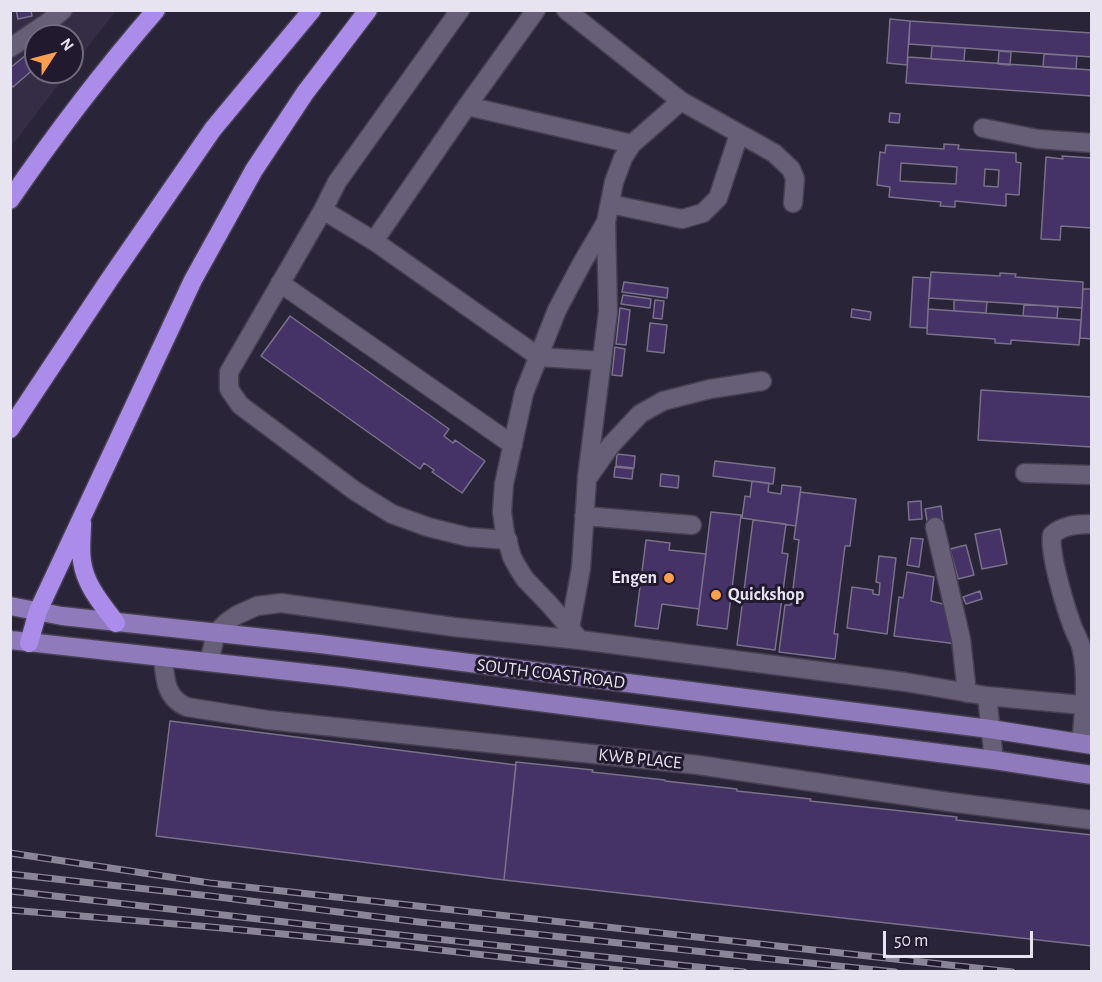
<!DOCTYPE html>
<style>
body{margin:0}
#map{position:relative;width:1102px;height:982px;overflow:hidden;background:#2a2438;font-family:"Alegreya Sans",sans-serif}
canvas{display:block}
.frame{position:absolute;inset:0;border:12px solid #e7e3f1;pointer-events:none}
.north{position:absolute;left:24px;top:24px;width:60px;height:60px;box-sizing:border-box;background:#211a2e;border:2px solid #706a7c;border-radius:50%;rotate:54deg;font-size:16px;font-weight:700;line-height:24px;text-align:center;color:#e7e3f1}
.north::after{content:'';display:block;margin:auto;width:21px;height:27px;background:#fa9f4e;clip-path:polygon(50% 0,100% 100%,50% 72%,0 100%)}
.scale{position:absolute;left:883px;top:931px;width:150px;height:27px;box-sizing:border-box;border:3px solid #e7e3f1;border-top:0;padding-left:8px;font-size:18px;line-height:21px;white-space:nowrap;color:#e7e3f1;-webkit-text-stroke:4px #211a2e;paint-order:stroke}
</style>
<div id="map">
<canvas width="1102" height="982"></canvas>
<div class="frame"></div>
<div class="north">N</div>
<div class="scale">50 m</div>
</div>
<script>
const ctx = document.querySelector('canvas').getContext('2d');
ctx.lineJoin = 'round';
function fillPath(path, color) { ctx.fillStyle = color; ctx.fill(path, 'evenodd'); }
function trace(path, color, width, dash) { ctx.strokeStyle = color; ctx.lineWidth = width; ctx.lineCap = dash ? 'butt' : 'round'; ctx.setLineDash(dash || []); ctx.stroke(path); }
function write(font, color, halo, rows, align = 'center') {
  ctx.font = font + ' "Alegreya Sans",sans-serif'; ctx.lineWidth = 6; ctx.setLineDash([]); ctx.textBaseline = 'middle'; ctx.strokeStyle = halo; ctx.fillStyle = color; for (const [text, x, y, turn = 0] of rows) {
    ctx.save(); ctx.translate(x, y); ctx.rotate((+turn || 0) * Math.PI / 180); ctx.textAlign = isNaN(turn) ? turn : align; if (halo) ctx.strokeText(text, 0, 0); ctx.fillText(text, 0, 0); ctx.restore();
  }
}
fillPath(new Path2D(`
 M11,11h105l-44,56v-31h-36v36h32l-57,75z`), '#352c46');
const building = new Path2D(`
 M16,10h15l1,6 -14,3z
 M890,19l20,2 -3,44 -20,-2z
 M910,21l182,12v24l-183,-13z
 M932,46l33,2 -1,13 -33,-2z
 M999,51l12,1 -1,13 -12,-1z
 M1044,54l33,2 -1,13 -33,-2z
 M26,55l10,12 -23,20 -3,-3v-16z
 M908,57l184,13v26l-186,-13z
 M890,113l10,1 -1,9 -10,-1z
 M944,144l15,1 -1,4 58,4v9l5,1 -2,32 -13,-1v12l-51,-5v6l-15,-1 1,-4 -52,-5 1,-10 -13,-2 3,-33 5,1 1,-8 58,4zM901,163l56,4 -1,17 -56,-3zM985,169l14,1 -1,17 -14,-1z
 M1062,156l30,2v70l-31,-2 -1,14 -19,-1 5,-82 17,2z
 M931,272l69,4v-3l16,1 -1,3 68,5 -1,26 -153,-10z
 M913,277l17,1 -3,50 -17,-1z
 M624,282l44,6 -1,10 -45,-6z
 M1083,289h9v50l-12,-1z
 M623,295l28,4 -1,9 -29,-4z
 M655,300l9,1 -2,18 -9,-1z
 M954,300l33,2 -1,11 -32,-2z
 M1024,304l34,3 -1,11 -34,-2z
 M620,308l10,2 -4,35 -10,-1z
 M852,309l19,3 -1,8 -19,-3z
 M928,309l153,11 -2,25 -68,-5v4l-16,-1v-4l-68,-5z
 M290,316l159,113 -5,7 9,7 2,-3 30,21 -23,32 -30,-21 2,-2 -10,-7 -4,6 -159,-113z
 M650,323l17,2 -3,28 -17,-2z
 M615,347l10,2 -3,27 -10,-1z
 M981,390l111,7v50l-114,-7z
 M617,454l18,2 -1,12 -18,-2z
 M715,461l60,7 -2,16 -60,-8z
 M615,467l18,2 -1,10 -18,-2z
 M661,474l18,2 -1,12 -18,-2z
 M752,481l17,2 -1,9 13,2 1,-9 19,2 -5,39 -54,-8 3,-22 5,1z
 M800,492l56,7 -6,47h-5l-11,88h4l-3,25 -56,-7 6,-47h6l8,-65 -5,-1z
 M921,501l1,18 -13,1 -1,-18z
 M941,506l2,17 -15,3 -3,-17z
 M711,512l30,3 -14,114 -30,-4z
 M753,520l33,4 -4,29 6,1 -13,96 -38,-5z
 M1000,529l7,35 -25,5 -7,-35z
 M911,538l12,1 -4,28 -12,-2z
 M646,540l24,3 -1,7 37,4 -7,55 -37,-5 -4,25 -23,-3z
 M966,545l8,30 -16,4 -8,-30z
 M879,556l17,2 -9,76 -40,-6 5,-41 21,3v4l6,1 1,-12 -4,-1z
 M907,572l27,5 -3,24 16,4 10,39 -63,-8 5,-39 4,1z
 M980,591l2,8 -16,5 -3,-7z
 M170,721l346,44 -12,115 -348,-44z
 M516,762l77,8 -1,2 73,8v1l72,8v2l74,8 -1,2 147,16 -1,3 136,15v111l-588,-66z`);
fillPath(building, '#453267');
trace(building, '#787189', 1.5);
const minor = new Path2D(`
 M460,10l-123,172 -14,28 51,31 165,116 63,4
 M566,10l115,91 93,52 17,16 4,10 -2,24
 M10,48l37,-25 16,-13
 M467,106l165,38
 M983,128l55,11 54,4
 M610,204l72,15 21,-6 15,-15 21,-64
 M323,210l-94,162v17l11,16 115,86 37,23 36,13 40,10 40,3
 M374,241l93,-135 69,-96
 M280,283l233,162
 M1025,473l67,2
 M587,477l21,-165 -2,-90
 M584,516l108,9
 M935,527l26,112 6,54
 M570,628l11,-60 6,-89 24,-34 29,-31 23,-13 47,-12 52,-8
 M580,640l-31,-36 -24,-25 -7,-11 -6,-11 -7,-24 -3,-21 2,-28 20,-91 33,-83 25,-47 24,-41 8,-40 9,-24 9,-14 49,-43
 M163,657c2,21 2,41 24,50l81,13 430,45 251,37 143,18
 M209,662l7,-29 11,-11 10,-7 20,-9 24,-3 173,24 126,13 325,42 82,14 7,64
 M987,696l105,10
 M1081,743c3,-28 7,-65 1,-92 -1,-9 -7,-17 -10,-26 -7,-19 -23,-72 -20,-90 10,-10 26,-11 40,-11`);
const major = new Path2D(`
 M10,606l52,10 258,28 670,85 102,16
 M10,640l332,37 652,83 98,15`);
const highway = new Path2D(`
 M10,200c45,-66 94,-130 146,-190
 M10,429l99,-149 104,-151 99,-119
 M82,523c0,12 -2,26 0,38 3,24 20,43 34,62
 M29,643l9,-32 155,-331 61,-110 51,-77 63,-83`);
trace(minor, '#464051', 21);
trace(major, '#464051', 21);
trace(highway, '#464051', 21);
trace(minor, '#665f77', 18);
trace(major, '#8f7abc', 18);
trace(highway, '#ab8cea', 18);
const rail = new Path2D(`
 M10,853l200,30 802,89
 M10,874l200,22 209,26 476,50
 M10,891l399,45 335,36
 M10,910l201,17 184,18 241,27`);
trace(rail, '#8b8697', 7);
trace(rail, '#211a2e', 4.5, [14]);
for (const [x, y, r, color] of [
 [669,578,6,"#fa9f4e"],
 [716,595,6,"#fa9f4e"]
]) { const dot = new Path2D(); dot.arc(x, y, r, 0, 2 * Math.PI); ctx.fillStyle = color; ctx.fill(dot); trace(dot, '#211a2e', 2); }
write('bold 18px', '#e7e3f1', '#211a2e', [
 ["Engen",657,578],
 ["Quickshop",728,595,"left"]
], 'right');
write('18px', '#e7e3f1', '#211a2e', [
 ["SOUTH COAST ROAD",551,674,7],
 ["KWB PLACE",640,759,6]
]);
</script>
